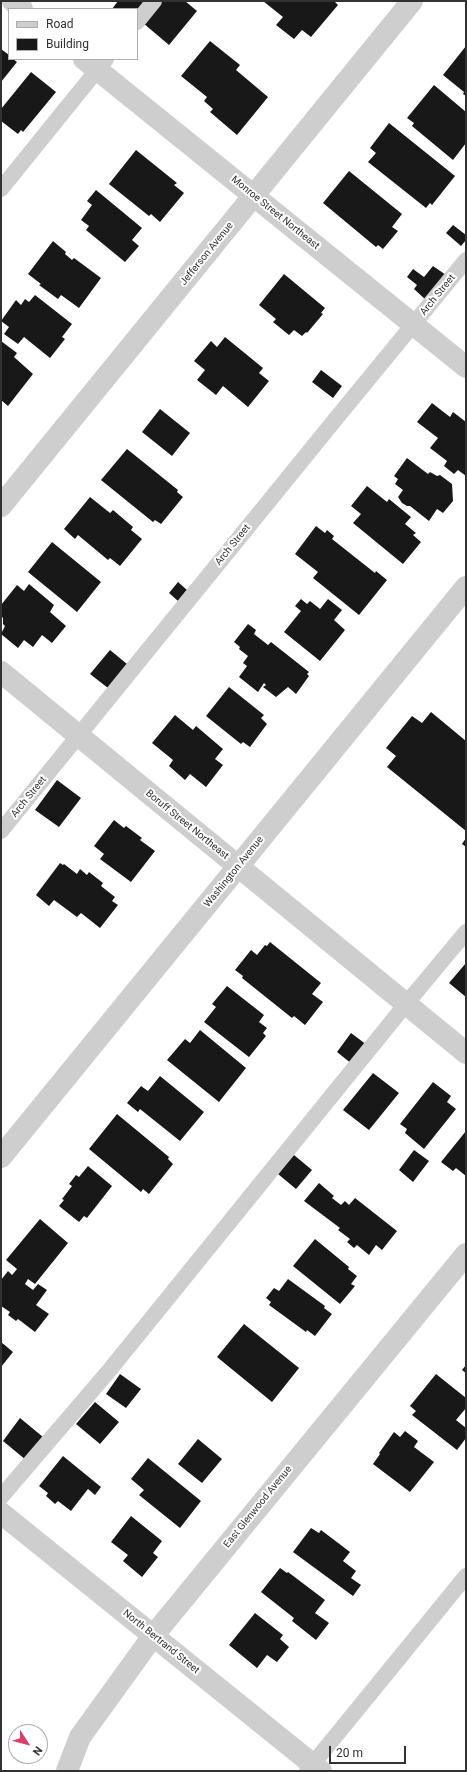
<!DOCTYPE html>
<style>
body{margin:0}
#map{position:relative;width:467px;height:1772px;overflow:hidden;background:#fff;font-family:Roboto,sans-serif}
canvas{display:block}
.frame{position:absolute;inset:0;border:2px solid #313131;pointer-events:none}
.legend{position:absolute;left:8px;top:8px;width:130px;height:52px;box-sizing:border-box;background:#fff;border:1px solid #adadad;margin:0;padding:5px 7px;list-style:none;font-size:12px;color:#313131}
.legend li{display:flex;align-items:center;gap:8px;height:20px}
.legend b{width:20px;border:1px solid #adadad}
.north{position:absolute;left:8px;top:1724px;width:40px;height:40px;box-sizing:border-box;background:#fff;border:1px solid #adadad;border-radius:50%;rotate:126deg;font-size:11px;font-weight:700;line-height:16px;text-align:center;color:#313131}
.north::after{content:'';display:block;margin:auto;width:14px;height:18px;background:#dd3e69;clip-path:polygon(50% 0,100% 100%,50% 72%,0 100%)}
.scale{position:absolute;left:329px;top:1746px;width:77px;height:18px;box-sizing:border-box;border:2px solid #313131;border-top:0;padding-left:5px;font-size:12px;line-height:14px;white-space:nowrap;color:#313131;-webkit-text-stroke:3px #fff;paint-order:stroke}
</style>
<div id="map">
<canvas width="467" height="1772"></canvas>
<div class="frame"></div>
<ul class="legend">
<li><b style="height:5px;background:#cecece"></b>Road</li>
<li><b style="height:11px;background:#181818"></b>Building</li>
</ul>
<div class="north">N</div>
<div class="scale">20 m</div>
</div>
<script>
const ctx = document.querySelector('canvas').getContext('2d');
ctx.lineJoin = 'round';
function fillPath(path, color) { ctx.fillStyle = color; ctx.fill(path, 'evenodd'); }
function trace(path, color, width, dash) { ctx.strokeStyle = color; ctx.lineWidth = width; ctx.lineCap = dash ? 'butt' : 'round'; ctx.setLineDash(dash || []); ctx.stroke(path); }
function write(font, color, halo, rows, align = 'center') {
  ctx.font = font + ' Roboto,sans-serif'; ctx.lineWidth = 4; ctx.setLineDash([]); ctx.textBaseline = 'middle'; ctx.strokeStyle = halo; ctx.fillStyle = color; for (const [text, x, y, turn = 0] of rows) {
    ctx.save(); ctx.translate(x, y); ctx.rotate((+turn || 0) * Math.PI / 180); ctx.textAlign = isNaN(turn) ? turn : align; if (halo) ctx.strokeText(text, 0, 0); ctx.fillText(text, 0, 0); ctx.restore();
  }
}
fillPath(new Path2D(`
 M118,1h28l-9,11v-3h-25z
 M161,1h24l12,10 -28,34 -26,-22z
 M263,1h71l4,4 -27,32 -9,-7 -8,9 -18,-14 7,-8z
 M210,41l30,24 -4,5 32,27 -31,38 -27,-23 3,-3 -9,-8 3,-4 -26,-21z
 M466,46v50l-3,-2 1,-2 -21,-17z
 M1,49l8,6v4h4l4,3 -16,20z
 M31,72l25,20 -33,40 -2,-2 -3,4 -17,-13v-12z
 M434,85l32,27v31l-13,17 -41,-34 2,-3 -7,-5z
 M389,123l66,53 -23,29 -2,-2 -4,5 -58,-46 8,-9 -6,-5z
 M136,150l41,33 -3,2 10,8 -24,29 -9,-8 -2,2 -40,-32z
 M349,171l53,43 -10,13 6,4 -15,18 -5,-4 -2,2 -53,-44z
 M96,190l46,38 -10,12 7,6 -14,16 -39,-32 3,-4 -8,-6 11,-15 -5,-4z
 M453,225l13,10v5l-5,6 -15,-13z
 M53,241l13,11 -1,2 7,6 2,-2 27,20 -22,30 -18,-13 -3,4 -19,-14 2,-1 -13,-10z
 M433,266l13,9 -20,25 -12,-11 3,-4 -10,-8 6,-8 11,8z
 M284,274l41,34 -4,5 2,1 -16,19 -1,-1 -4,4 -8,-6 -5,5 -16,-13 3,-3 -17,-14z
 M35,295l37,29 -10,13 3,2 -15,19 -26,-21 -6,7 -14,-10 5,-7 -8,-6 15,-21 5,5 4,-6 4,3z
 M225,337l38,31 -4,5 10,8 -21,26 -25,-21 -7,9 -19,-15 8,-10 -11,-9 17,-20 6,6z
 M1,341l16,12 -3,4 19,17 -25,32 -7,-6z
 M321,370l21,16 -9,12 -21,-16z
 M432,403l18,14 3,-5 13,10v54l-8,-6 -4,4 -10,-8 3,-5 -17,-13 8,-10 -21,-16z
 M160,409l30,24 -18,23 -30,-24z
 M127,449l51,41 -1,2 6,5 -22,27 -6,-4 -2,2 -52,-42z
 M407,458l21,16 2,-2 7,4 3,-1 12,9 1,17 -10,12 -6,-4 -8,12 -19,-15h-3l-5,-3 -4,-6 5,-7 -8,-6 3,-5 -4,-3z
 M367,486l20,16 2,-3 22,18 -6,7 11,9 -3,2 8,7 -18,22 -50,-41 8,-9 -10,-8z
 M90,497l20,16 3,-3 20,17 -2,3 11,9 -22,27 -10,-8 -2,2 -30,-25 -3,4 -11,-10z
 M316,526l9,7 2,-3 7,6 -2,3 43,34 1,-2 11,9 -28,35 -46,-37 5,-6 -23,-18z
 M52,542l49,40 -24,30 -49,-40z
 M178,582l9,8 -9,11 -9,-8z
 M29,584l25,21 -4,7 16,14 -14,17 -10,-8 -9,12 -9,-7 -6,8 -17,-14 4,-8 -2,-2v-6l-2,-2v-11l16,-20 7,6z
 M301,599l6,5 3,-3 10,8 8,-10 14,11 -8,10 11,10 -25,31 -36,-29 17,-21 -6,-5z
 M248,624l8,6 -2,4 14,11 3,-3 38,30 -2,2 2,2 -13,18 -8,-7 -12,10 -13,-10 3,-2 -2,-2 -6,9 -19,-15 8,-11 -4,-3 5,-7 -9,-7 1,-2 -6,-5z
 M110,650l17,14 -19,24 -18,-14z
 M229,687l35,28 -3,3 6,6 -17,23 -7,-5 -2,2 -35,-28z
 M431,712l35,29v90l-79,-64 9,-11 -10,-8 26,-32 10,7z
 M175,715l18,15 3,-4 27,23 -8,10 8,6 -17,22 -16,-13 -5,6 -16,-14 4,-6 -21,-17z
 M57,780l24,18 -22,29 -24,-17z
 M114,820l10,8 2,-2 16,12 -2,2 15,11 -24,31 -31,-23 4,-5 -10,-8z
 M466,838v9l-4,-3z
 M60,863l3,2 1,-1 13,10 3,-5 7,6 2,-3 14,11 -2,3 14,11 -3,4 6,4 -18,23 -19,-15 -4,4 -23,-17 -5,6 -13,-11z
 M270,942l51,41 -9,11 11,8 -18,23 -11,-9 -2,2 -50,-40 1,-2 -8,-6 16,-20 6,5 8,-10 2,1z
 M466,963v34l-17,-14z
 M227,986l37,29 -5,7 8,6 -4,5 3,3 -17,21 -45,-35 12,-15 -4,-3z
 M200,1030l46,38 -27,34 -52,-42 18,-21 5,4z
 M351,1033l16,12 -15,19 -15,-12z
 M373,1073l26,20 -30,37 -26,-20z
 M160,1076l44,36 -24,29 -40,-32 -2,3 -11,-9 14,-17 7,5z
 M433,1082l18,14 -4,6 9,7 -32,40 -19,-16 2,-4 -7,-5z
 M117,1114l52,43 -1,2 5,5 -24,30 -6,-5 -2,3 -52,-43z
 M466,1131v45l-10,-8 -3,3 -12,-9z
 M414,1150l15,11 -16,21 -14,-12z
 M294,1155l18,15 -16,19 -18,-15z
 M88,1166l24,20 -25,32 -3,-2 -5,6 -20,-16 5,-6 -2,-1 10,-13 -3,-2 7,-9 3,2z
 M319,1183l15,13 -2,2 9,7 4,-4 4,4 6,-7 42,33 -15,19 -6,-5 -7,10 -12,-10 -3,3 -7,-6 3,-3 -12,-9 2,-2 -36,-27z
 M40,1219l28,24 -33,41 -7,-5 -3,5 8,6 5,-6 9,6 -11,15 13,9 -14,18 -17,-13 -2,2 -8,-6 2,-3 -9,-6v-26l7,-9 4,4 5,-6 -11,-9z
 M315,1239l34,28 -1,2 9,7 -6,8 4,2 -15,18 -47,-38z
 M288,1279l37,27 -1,2 8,6 -17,22 -8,-6 -1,2 -37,-27 2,-3 -5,-4 8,-10 5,3z
 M244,1324l55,44 -27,34 -55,-45z
 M1,1342l12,10 -12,15z
 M466,1365v8l-4,-3z
 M120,1374l21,15 -15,19 -20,-14z
 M436,1374l30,24v10l-10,12 10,8v10l-9,12 -45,-35 4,-4 -6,-5z
 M95,1402l24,20 -19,22 -24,-20z
 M20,1418l23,19 -17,23 -23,-19z
 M405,1431l13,10 -4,6 20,15 -24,30 -37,-28 7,-10 -1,-1 15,-21 6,5z
 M198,1439l24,20 -20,24 -24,-19z
 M63,1456l38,31 -6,8 -7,-6 -17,22 -13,-10 -3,3 -9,-8 2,-3 -9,-7z
 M148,1458l53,43 -21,27 -41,-33 5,-5 -13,-11z
 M131,1516l31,25 -9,12 5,4 -16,20 -19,-16 5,-6 -17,-13z
 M311,1528l8,5 2,-3 29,22 -7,9 13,10 -5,7 10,7 -8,11 -60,-44z
 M280,1568l7,5 1,-1 37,28 -10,13 14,10 -13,17 -24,-19 2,-3 -33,-26z
 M255,1613l28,22 -3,4 9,8 -12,15 -10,-7 -10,13 -28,-23z`), '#181818');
trace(new Path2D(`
 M137,22l17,-21
 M1,189l105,-130
 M1,831l333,-410 132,-161
 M1,1497l107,-125 298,-368 60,-72
 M307,1771l159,-195`), '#cecece', 16);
trace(new Path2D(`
 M13,1l9,8
 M84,59l382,308
 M1,506l411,-505
 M1,672l465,381
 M1,1157l465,-570
 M1,1513l320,258
 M67,1771l13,-34 73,-101 313,-382`), '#cecece', 22);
write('10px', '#313131', '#fff', [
 ["Monroe Street Northeast",275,213,39],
 ["Jefferson Avenue",207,254,-51],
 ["Arch Street",438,295,-51],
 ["Arch Street",233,545,-51],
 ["Arch Street",29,797,-51],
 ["Boruff Street Northeast",187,825,39],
 ["Washington Avenue",234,872,-51],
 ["East Glenwood Avenue",258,1507,-51],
 ["North Bertrand Street",161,1642,39]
]);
</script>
